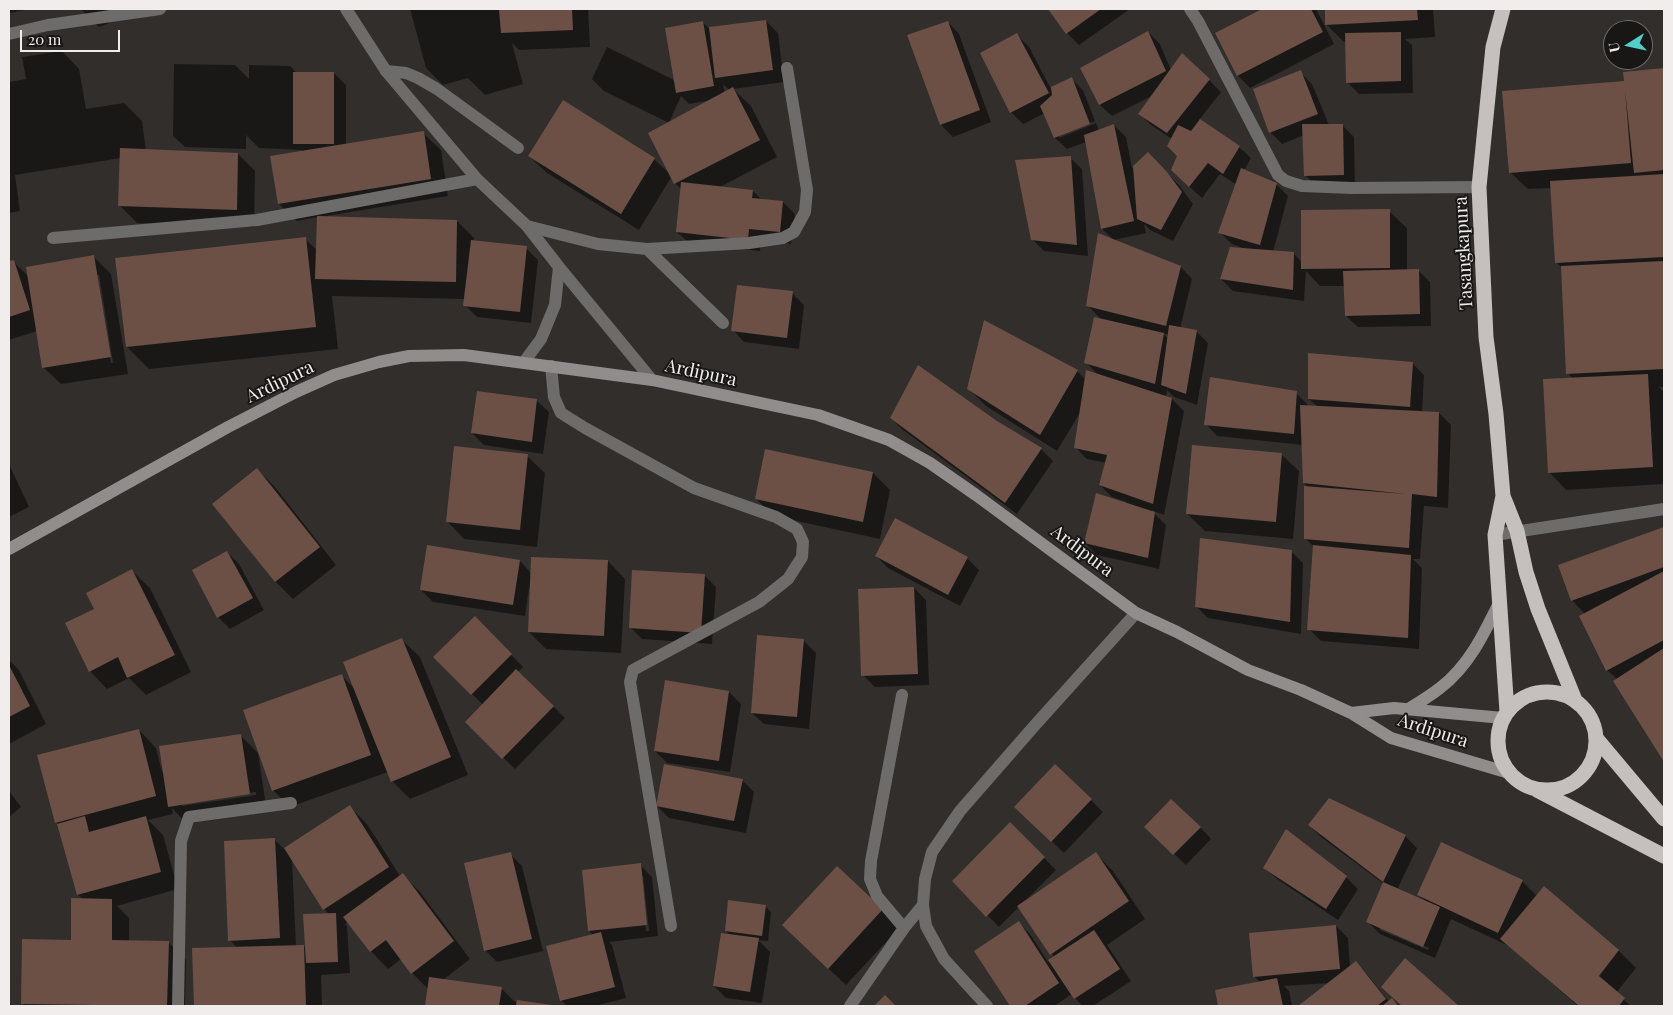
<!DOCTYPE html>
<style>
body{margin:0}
#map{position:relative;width:1673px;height:1015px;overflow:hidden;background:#322e2c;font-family:"Playfair Display",serif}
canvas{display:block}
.frame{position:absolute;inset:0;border:10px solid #f0edec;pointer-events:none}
.north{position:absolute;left:1603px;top:20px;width:50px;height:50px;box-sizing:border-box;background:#191616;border:1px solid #6f6c6c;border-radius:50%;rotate:260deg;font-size:14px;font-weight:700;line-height:20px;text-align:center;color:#f0edec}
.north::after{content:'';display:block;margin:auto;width:18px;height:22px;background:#54cdc7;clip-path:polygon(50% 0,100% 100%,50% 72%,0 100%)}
.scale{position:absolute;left:20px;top:30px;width:100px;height:22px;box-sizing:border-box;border:2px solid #f0edec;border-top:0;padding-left:6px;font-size:15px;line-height:18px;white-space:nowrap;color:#f0edec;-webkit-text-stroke:4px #191616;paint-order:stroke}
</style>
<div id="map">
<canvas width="1673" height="1015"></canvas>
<div class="frame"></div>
<div class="north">U</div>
<div class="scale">20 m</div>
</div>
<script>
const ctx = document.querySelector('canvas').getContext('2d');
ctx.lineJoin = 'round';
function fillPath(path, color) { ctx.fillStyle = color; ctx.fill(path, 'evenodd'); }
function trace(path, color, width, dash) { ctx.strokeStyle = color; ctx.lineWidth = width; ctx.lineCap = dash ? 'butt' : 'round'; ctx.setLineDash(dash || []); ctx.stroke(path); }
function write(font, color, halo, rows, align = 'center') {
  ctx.font = font + ' "Playfair Display",serif'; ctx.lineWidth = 4; ctx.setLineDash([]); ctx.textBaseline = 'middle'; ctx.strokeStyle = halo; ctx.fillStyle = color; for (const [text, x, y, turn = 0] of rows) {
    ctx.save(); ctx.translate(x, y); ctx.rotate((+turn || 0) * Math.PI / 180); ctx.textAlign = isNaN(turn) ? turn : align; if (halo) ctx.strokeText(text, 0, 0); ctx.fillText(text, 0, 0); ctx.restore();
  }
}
fillPath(new Path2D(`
 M9,9h22l-22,4z
 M81,9h64l-46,18z
 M410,9h178l2,38 -71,3 -7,-7 11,41 -38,11 -17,-17 -25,7 -17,-17z
 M1050,9h80l-51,36 -12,-12z
 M1265,9h51l18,35 -84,44 -12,-12 -22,-42z
 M1326,9h107l2,28 -30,2 7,6 1,48 -54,1 -12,-12 -1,-40h-2l-17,-17z
 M766,21l12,12 6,49 -51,7 18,17 26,51 -59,31 35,3 9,9 21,2 12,12 -4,30 -30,-4 -1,11 -71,-8 -12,-11 4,-43 -6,-6 -3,-7 -33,54 -92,-57 -18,-17 125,3 17,16 41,-75 -23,4 -8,-8 -12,27 -65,-32 -12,-12 15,-32 65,32 3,3 28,-59 6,5zM723,84l7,7 -5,3z
 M948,22l11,12 32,88 -38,15 -12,-12 -32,-89z
 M1148,32l12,12 11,26 38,10 12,12 -22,28 40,27 12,11 -7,13 32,13 12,12 -15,56 21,2 8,8 87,-51 18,17v43l11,-1 12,12 1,44 -73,1 -12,-11 -1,-30h-25l-14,-15 -2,30 -71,-10 -12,-12 22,-31 -11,-4 -12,-11 17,-48 -17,-11 -18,24 -18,-16 -5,-26 -7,-17 -21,-14 -11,-11 12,-18 -40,20 -12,-11z
 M1017,35l12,12 22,42 20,-11 12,12 12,31 -36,14v3l37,-15 3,7 15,-5 12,12 6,31 16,-14 31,31 14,19 -20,37 -23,-11 -6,-6 2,9 -32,7 -12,-11 -16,-87 -19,7 -12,-11 -10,-25 -22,11 -12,-12z
 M62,51l17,18 7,40 38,-6 18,18 4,30 92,3 17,17 -1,56 -117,-4 -18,-18 2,-47 -106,17 5,36 -11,2v-131l17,-3 -4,-22z
 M174,64l61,1 14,14v-14l41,1 7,7h37l12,12v60l77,-12 18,17 7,46 -122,20v1l131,4 17,17v4l52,6 12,12 -7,63 -54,-6 -12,-12v-6l-133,-3 6,53 -189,20 -22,-22 178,-108 12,11 1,-33 -21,4 -18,-17 24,-52 -2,-2 -42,-2 -13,-13v14l-61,-2 -12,-11z
 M1664,69v318h-5l5,5v92l-98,6 -17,-18 24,-93 -5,-6 -5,-104 -6,-6 -5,-75 -24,1 -18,-17 115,-90v-8z
 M1300,72l12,12 17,41h13l12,12 1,49 -38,1 -12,-12 -1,-40 -22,9 -12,-12z
 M1070,158l12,11 6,87 -44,-5 -12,-12z
 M94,257l17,17 17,100 -67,10 -18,-17 -6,-36 -28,9v-77l4,-2 15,15zM96,275h3l14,88h-2z
 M1181,267l11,12 -12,50 16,2 12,12 -11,62 -23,-8 -7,-7 -1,7 6,2 12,12 -20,104 -13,-5 15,15 -7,44 -62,-14 -12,-12 42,-41 -15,-5 -12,-12 6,-22 -19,-4 -12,-12 6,-36 -24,40 -71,-45 -17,-17 108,-18 9,9 12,-5 -12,-13 16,-42 -15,-15zM1162,333l7,2v4z
 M792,293l12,12 -5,44 -55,-7 -11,-12z
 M1412,363l12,12 -2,37 17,1 12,12 -3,83 -24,-2 -4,53h-7l9,9 -3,81 -98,-8 -12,-12 5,-82 -8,-8 3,-51 -5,-5 -1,-38 -86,-9 -11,-12 90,-31 12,12v2h10l-9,-8z
 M478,392l59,9 12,11 -6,42 -59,-9 -12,-12z
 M891,418l105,4 45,27 12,12 -36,53 -114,-84z
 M766,450l107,23 17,17 -10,49 -106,-23 -18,-17z
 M1281,454l18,17 -6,68 -88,-8 -18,-17z
 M527,456l18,17 -8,74 -73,-8 -17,-18z
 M9,464l20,43 -20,10z
 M257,469l18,18 61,78 -43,34 -17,-17 -62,-78z
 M1664,528v232l-50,-79 3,-2 -10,-9 -22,-56 -13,-14 -12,-34z
 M1291,551l12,12 -2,71 -93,-16 -12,-12z
 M227,552l12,12 25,46 -34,19 -12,-12z
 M876,556l91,2 12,12 -19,36 -72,-38z
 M520,561l12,13 76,-13 17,18 -4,74 -75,-4 -17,-17 2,-44h-2l-4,28 -92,-14 -12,-12z
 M132,571l18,17 41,84 -45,23 -17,-17 -22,11 -17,-18 5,-62z
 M704,575l12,12 -4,57 -70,-5 -12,-12z
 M914,588l12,12 3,85 -54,2 -12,-12z
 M475,618l48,49 -5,5 47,46 -50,51 -49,-47 17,-17 -48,-48z
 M402,640l18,17 48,118 -58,24 -18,-18 -4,-9 -98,35 -17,-17 69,-114 13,13z
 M804,641l12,12 -7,76 -45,-5 -12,-11z
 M9,660l10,10 27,54 -37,20z
 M729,692l12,12 -11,68 -63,-9 -12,-12z
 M139,730l17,18 6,24 79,-36 17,17 9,59 -80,12 -15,-16 1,6 -25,6 15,15 15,54 -61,17 12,12v23l39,1 18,18 -1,46h-160l-2,-2 49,-63 11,-42 -5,-4 -19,-70 -3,-3zM256,792v3l-74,11v-3z
 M1055,765l48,47 -39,41 -48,-46z
 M742,780l12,12 -8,41 -77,-15 -12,-12z
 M9,791l12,16 -12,10z
 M350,807l17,17 33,52 2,-2 18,18 50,67 -27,21 58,8 17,17v-4l33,5h-124l2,-16 -17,-17 -11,-14 -13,10 -17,-18 -22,-29 -4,2 2,2 3,47 -29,2 1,31h-127l-2,-57 44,-1 -7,-8 45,-100 9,9zM292,859l32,50 5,5 -23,35 -2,-3h-8z
 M1010,824l46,46 -29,29 69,-45 17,17 32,48 -38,26 24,36 -38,25h-11l-10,-12 -18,12h-42l-37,-55 44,-28 11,11 18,28 6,-5 -35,-50 -20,20 -45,-46z
 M1309,825l96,11 12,12 -20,42 29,12 -8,-8 104,-13 15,15 7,-8 75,63 17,17 -20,25 15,13h-53l-69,-60 -58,-27 -16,39 -55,-24 -12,-12 16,-38 -63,-47zM1380,927l49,21 -1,2 -48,-20z
 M1200,827l11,12 -25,26 -28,-26z
 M510,854l12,12 21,85 -46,11 -12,-12z
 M640,865l12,12 6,59 -49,6 3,3 14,53 -31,8h-28l-6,-6 32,-65 -4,-4zM641,876h2l6,55h-3z
 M837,868l63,59 -54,58 -45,-42z
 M1265,868l81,9 12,12 -20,31 -61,-41z
 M765,906l6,6 -3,29 -10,-1 12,12 -8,51 -36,-5 -12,-12 17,-50 -5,-5z
 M1336,926l12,12 2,29 6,-4 11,11 22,28 3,-2 6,6h-98l30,-23 -46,3 5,5 3,15h-72l-3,-15 44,-8 -7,-7z
 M1406,960l51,46h-54l-9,-8z`), '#0007');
fillPath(new Path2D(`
 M499,9h73l1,21 -72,3z
 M1048,9h53l-35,25z
 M1262,9h49l12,23 -86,44 -22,-43z
 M1325,9h92l1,11 -93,5z
 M766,20l7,50 -58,8 -6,-51z
 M703,21l11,65 -38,7 -11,-65z
 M948,21l32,89 -40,15 -33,-90z
 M1148,31l18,40 -67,34 -19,-37z
 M1401,32v49l-55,2 -1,-50z
 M1017,33l32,60 -39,20 -30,-60z
 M1182,53l28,26 -43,54 -29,-19z
 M1664,68v102l-30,3 -9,-83 6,73 -122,10 -7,-82 122,-10 -1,-9z
 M1301,70l17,44 -49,19 -16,-44z
 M293,72h41v72h-41z
 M1072,77l18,47 -36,14 -14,-32 12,-11 -1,-8z
 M733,87l27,53 -86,44 -26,-51z
 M563,100l92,58 -34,56 -93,-58z
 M1200,119l40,27 -17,28 -15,-11 -19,24 -18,-17 6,-14 -10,-10 11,-21 13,6z
 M1114,124l20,97 -33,8 -17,-94z
 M1302,124h41l1,51 -40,1z
 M424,131l7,48 -153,25 -8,-48z
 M120,148l118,5 -1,57 -119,-4z
 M1148,152l19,20 15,20 -21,38 -24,-11 -4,-53z
 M1071,156l6,89 -46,-5 -16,-80z
 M1241,168l36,15 -17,62 -42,-12z
 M1664,174v83l-109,6 -5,-82z
 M681,182l72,8 -1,8 31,3 -3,31 -31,-3 -1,11 -72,-8z
 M1390,209v59l-89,1v-59z
 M317,216l140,4 -1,62 -141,-3z
 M1098,233l83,33 -15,60 -80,-20z
 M306,237l10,90 -190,20 -11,-89z
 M471,240l56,6 -7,66 -57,-6z
 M1230,247l64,5 -1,38 -73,-11z
 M94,255l17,102 -69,11 -16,-101z
 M14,260l16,50 -21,7v-56z
 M1664,261v108l-98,5 -5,-108z
 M1419,269l1,45 -75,2 -2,-45z
 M737,285l56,6 -6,47 -56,-7z
 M1094,317l70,16 -9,51 -71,-21z
 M984,320l94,50 -38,65 -73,-46z
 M1169,325l28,5 -11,64 -25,-9z
 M1308,353l105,9 -3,45 -102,-8z
 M918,365l79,56 45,27 -37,55 -115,-85z
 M1086,370l86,28 -19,106 -54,-19 8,-30 -33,-7z
 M1648,374l5,93 -105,6 -5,-94z
 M1210,377l87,14 -3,43 -90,-9z
 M477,391l60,8 -5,43 -61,-9z
 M1300,405l139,7 -2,85 -25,-3 -3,54 -105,-9v-53l102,8 -103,-11z
 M1192,445l90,8 -6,69 -90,-8z
 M454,446l74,8 -8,76 -74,-8z
 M765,449l108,23 -10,50 -108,-23z
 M257,468l63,79 -45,35 -63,-78z
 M1096,493l59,19 -7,46 -64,-15z
 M895,518l73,39 -20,38 -73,-39z
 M1664,527v40l-93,34 -13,-36z
 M1200,538l92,12 -2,72 -95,-15z
 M427,545l93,15 -7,45 -93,-15z
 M1313,545l98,10 -3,83 -101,-8z
 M227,551l26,47 -36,20 -25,-48z
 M531,557l77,3 -4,76 -76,-4z
 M132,569l43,86 -48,23 -9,-21 -29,15 -24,-49 29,-14 -8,-16z
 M632,570l73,4 -4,59 -72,-5z
 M1664,571v69l-58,31 -27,-55z
 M914,587l4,87 -57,2 -3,-87z
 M475,616l37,38 -41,41 -38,-38z
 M757,635l47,4 -7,78 -46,-4z
 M402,638l49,119 -60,25 -48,-120z
 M1664,648v114l-51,-81z
 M9,665l21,41 -21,11z
 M516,669l38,37 -52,53 -37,-37z
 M342,674l29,81 -99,36 -29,-81z
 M665,680l64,11 -10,70 -65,-10z
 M139,729l17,67 -101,27 -18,-68z
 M241,734l9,60 -82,13 -9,-61z
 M664,764l79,15 -9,42 -78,-15z
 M1055,764l37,35 -41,43 -37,-35z
 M1329,798l77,37 -23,47 -75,-57z
 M1171,799l30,28 -28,28 -29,-28z
 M350,805l39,62 -66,43 -39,-62z
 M85,816l4,16 57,-16 15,56 -84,23 -20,-71z
 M1010,822l35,35 -59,60 -34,-36z
 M1286,829l61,47 -21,33 -63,-41z
 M275,838l5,100 -52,3 -4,-100z
 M1441,842l82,38 -25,53 -81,-38z
 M511,852l21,87 -48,12 -20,-88z
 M1096,852l33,49 -79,54 -33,-49z
 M641,863l6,62 -59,6 -6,-61z
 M837,866l46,43 -55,60 -46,-44z
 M403,873l51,68 -43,33 -25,-34 -16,12 -27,-35z
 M1383,882l57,25 -17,40 -57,-25z
 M1544,886l75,64 -20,26 26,22 -6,8h-40l-79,-67z
 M71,898l41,1v41l57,1 -2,65 -146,-2 1,-65 49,1z
 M728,900l38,5 -4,31 -37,-5z
 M336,913l2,49 -32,1 -3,-49z
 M1019,921l40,62 -34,23h-15l-36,-55z
 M1336,925l4,44 -87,8 -4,-44z
 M1094,930l26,39 -46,30 -26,-39z
 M601,932l14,55 -55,14 -14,-55z
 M721,933l38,5 -9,54 -37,-6z
 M304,945l2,61h-112l-2,-58z
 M1405,958l54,48h-57l-21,-19z
 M1356,961l30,38 -9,7h-79z
 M429,977l73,10 -3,19h-74z
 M1277,978l6,28h-65l-3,-16z
 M885,995l11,11h-22z
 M1392,998l6,8h-16z
 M517,1000l35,5v1h-36z`), '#6c5046');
trace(new Path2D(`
 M386,71l20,2 12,5 19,11 81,59
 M527,226l71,18 49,5 102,-6 34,-5 11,-6 11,-20 2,-22 -20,-122
 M647,249l76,74`), '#6e6b6b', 12);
trace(new Path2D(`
 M346,9l40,62 91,108 50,47 32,41 93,113
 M1190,9l8,12 80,154 8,6 16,5 50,2 127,-1
 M9,34l39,-9 112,-16
 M53,238l204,-18 220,-41
 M524,362l17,-23 14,-34 4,-38
 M551,366l3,31 7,16 24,15 109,60 82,29 21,12 6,13 -1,15 -14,22 -29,23 -126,68 -3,12 41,244
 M1495,535l169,-26
 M902,695l-31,166 -1,18 7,17 27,32
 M178,1006l3,-165 8,-24 102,-14
 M850,1006l54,-78 19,-23
 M987,1006l-43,-47 -18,-33 -3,-21 2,-26 7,-27 28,-41 76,-87 100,-111`), '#6e6b6b', 12);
trace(new Path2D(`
 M9,549l219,-122 68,-35 38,-17 45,-13 30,-6 55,-1 188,25 166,35 71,25 41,23 46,32 160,118 41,19 71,38 53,20 50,23 40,25 118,35
 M1407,710c11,-7 23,-14 33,-22 29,-22 45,-56 60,-87
 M1351,713l43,-5 109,10`), '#918d8c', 12);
trace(new Path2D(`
 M1503,9l-10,38 -14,140 7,150 10,77 7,82 -8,39 12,177
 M1503,496l14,35 9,41 12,37 37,91
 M1498 741a49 49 0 1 1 98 0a49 49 0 1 1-98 0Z
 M1596,738l68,81
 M1537,790l127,66`), '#c5bfbd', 15);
write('18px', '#f0edec', '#191616', [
 ["Tasangkapura",1464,253,-93],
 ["Ardipura",701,373,12],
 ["Ardipura",280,382,-26],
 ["Ardipura",1082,551,37],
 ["Ardipura",1433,731,18]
]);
</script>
